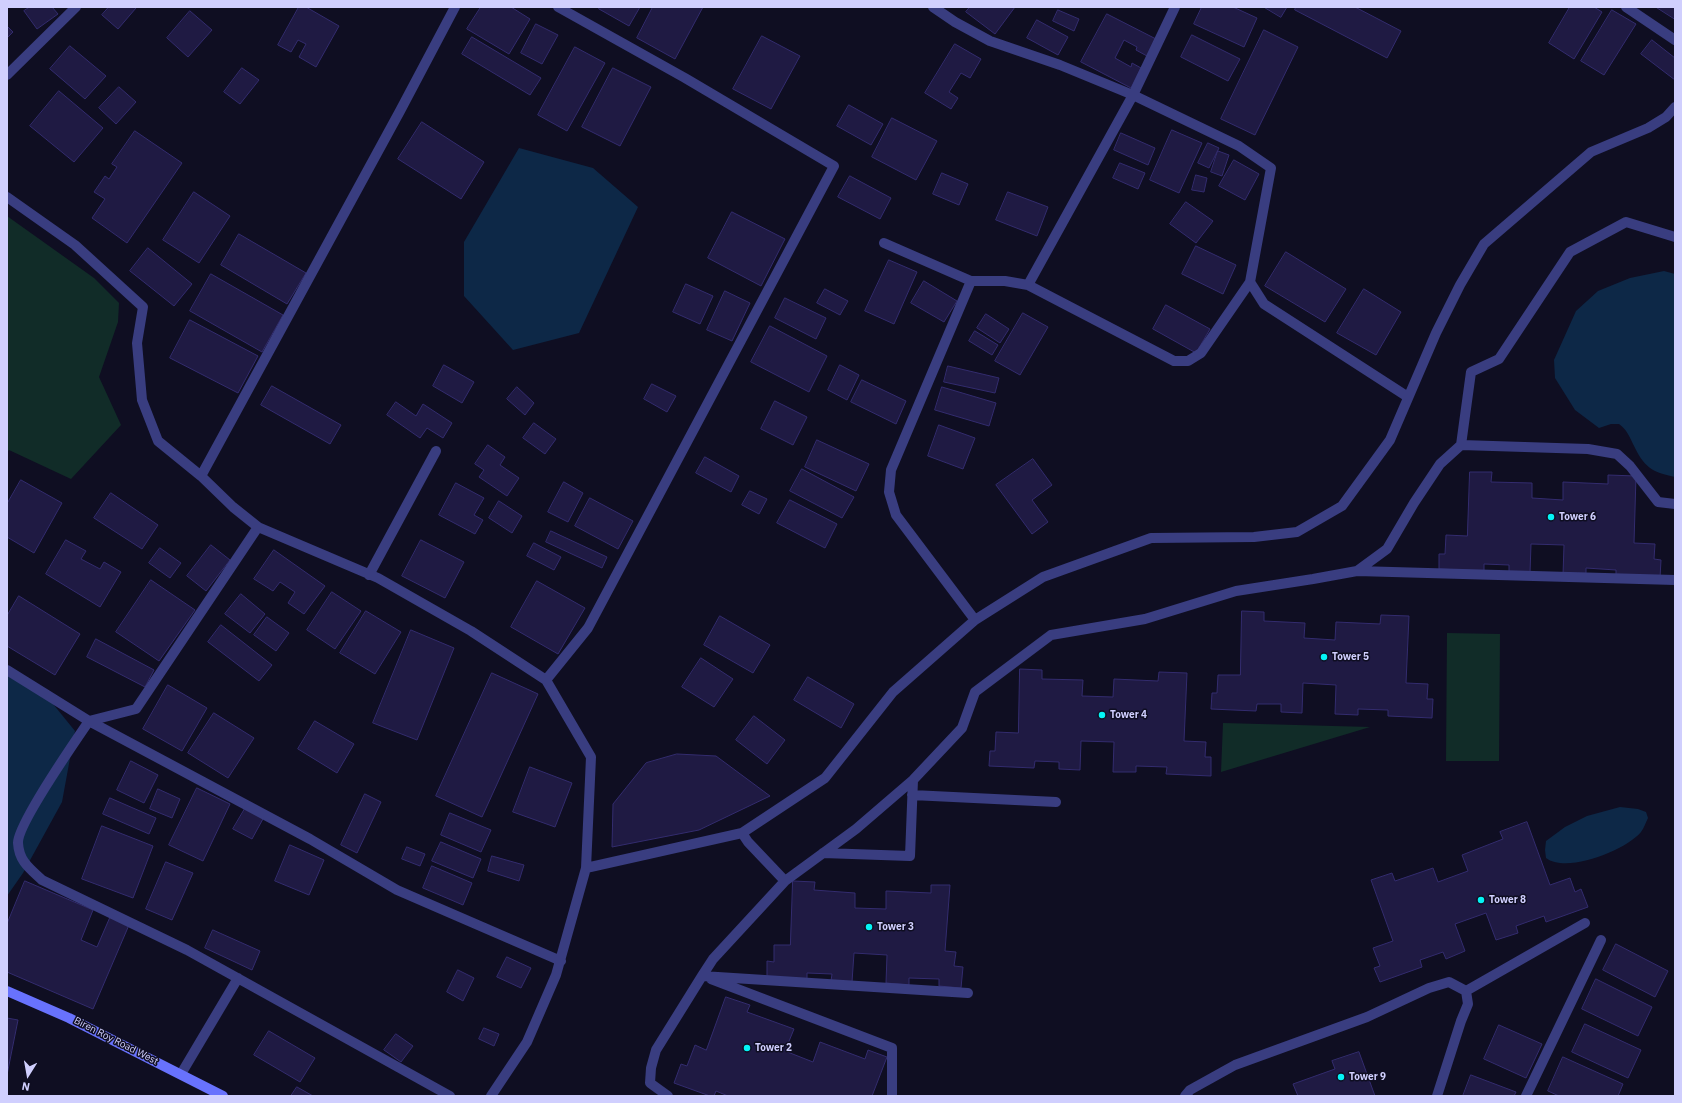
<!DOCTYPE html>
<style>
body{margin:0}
#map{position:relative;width:1682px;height:1103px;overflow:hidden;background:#0f0e22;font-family:"IBM Plex Sans",sans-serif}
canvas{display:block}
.frame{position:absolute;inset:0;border:8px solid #d0cffe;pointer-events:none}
.north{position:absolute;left:8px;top:1055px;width:40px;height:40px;-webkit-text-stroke:3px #0f0e22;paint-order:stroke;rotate:191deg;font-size:11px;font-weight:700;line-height:16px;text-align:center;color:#d0cffe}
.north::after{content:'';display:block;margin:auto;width:14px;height:18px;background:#d0cffe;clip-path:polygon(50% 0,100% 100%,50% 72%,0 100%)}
</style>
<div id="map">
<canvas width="1682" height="1103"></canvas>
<div class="frame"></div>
<div class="north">N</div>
</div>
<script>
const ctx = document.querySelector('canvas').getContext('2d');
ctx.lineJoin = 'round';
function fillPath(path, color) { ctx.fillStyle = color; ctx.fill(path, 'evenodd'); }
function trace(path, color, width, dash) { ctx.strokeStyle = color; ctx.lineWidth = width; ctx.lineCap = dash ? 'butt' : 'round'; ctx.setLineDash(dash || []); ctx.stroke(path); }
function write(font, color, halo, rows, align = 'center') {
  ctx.font = font + ' "IBM Plex Sans",sans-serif'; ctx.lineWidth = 3; ctx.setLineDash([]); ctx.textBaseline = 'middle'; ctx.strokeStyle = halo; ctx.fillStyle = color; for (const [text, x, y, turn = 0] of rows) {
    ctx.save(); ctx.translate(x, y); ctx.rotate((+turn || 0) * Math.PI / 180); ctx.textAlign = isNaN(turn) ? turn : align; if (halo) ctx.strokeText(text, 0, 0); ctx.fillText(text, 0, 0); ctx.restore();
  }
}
fillPath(new Path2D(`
 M7,216l87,62 25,25 -1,19 -19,55 22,48 -50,54 -62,-29 -2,2z
 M1447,633l53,1 -1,127h-53z
 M1223,723l147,4 -149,45z`), '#112c28');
fillPath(new Path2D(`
 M519,148l74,20 45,39 -59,126 -66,17 -49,-54v-54z
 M1664,271l11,3v203c-24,-5 -31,-10 -42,-33 -4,-8 -6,-14 -14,-20h-8l-12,4 -24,-18 -20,-32 -1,-18 22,-49 22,-20 32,-13z
 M7,668l29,15 39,48 -13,71 -39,71 -16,23z
 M1620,807l18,2 8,3 2,6c-2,4 -4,10 -7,14 -15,18 -74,42 -95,26l-1,-8 1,-9 19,-14 22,-11z`), '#0d2847');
const building = new Path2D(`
 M30,7h22l6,7 -21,15 -13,-18z
 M109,7h25l2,1 -18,21 -16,-14z
 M299,7h7l33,19 -23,41 -17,-10 7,-13 -8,-4 -7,12 -13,-7z
 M481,7h30l19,12 -21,35 -42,-25z
 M600,7h40l-11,19 -30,-17z
 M653,7h50l-28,52 -38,-21z
 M970,7h45l-20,27 -29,-22z
 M1202,7h31l24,11 -13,29 -50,-23z
 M1264,7h23l-6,10z
 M1296,7h59l46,24 -14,27 -92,-48z
 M1570,7h24l8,5 -28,47 -25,-16z
 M1656,7h19v12z
 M1058,10l21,9 -5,12 -21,-10z
 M1612,10l24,14 -32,51 -23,-14z
 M190,11l22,19 -24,27 -21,-19z
 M1107,14l49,25 -9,17 -11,-6 1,-3 -13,-7 -9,18 16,9 1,-4 9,5 -10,20 -50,-26z
 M1037,20l31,17 -10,18 -31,-17z
 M536,24l22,11 -16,29 -21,-11z
 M7,26l6,6 -6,6z
 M1264,30l34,17 -43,88 -34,-16z
 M1192,35l48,24 -12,22 -47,-24z
 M762,36l38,20 -29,53 -38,-20z
 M472,37l69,41 -11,17 -68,-41z
 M1652,40l23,18v22l-34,-26z
 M955,44l26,15 -11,19 -9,-5 -12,19 9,6 -7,11 -26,-16z
 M70,46l36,30 -21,23 -35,-30z
 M575,47l30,16 -38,68 -29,-16z
 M242,68l17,12 -19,24 -16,-12z
 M613,68l38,19 -31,59 -38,-19z
 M119,87l17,15 -20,22 -17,-16z
 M59,91l44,37 -29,34 -44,-36z
 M849,105l34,19 -12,21 -34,-19z
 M892,118l45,23 -21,39 -44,-23z
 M422,122l62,40 -23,37 -63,-40z
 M1172,130l30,13 -23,50 -29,-13z
 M135,131l47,32 -55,80 -35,-25 13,-19 -11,-7 11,-16 4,3 8,-12 -5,-3z
 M1121,133l34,15 -7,17 -34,-15z
 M1208,143l11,5 -10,20 -11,-5z
 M1218,151l11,4 -7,21 -11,-4z
 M1234,160l25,14 -14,26 -26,-14z
 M1120,163l25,10 -7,16 -25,-11z
 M942,173l26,11 -9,21 -26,-11z
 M1196,175l11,3 -3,14 -12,-2z
 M850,176l41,22 -11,21 -42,-22z
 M194,192l36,24 -31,47 -36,-23z
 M1008,192l40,15 -11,29 -41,-16z
 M1186,202l27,19 -17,22 -26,-19z
 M732,212l53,27 -24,47 -53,-28z
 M239,234l67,39 -19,31 -66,-39z
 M1196,246l40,19 -13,29 -41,-20z
 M148,248l44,36 -18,22 -44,-35z
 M1286,252l60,37 -21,33 -60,-36z
 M889,260l28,12 -23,52 -29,-13z
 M211,274l72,41 -21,37 -72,-41z
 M924,281l33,20 -13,21 -33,-19z
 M686,284l27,12 -13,28 -27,-12z
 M825,289l23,12 -8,14 -23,-12z
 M1364,289l37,23 -25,43 -39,-22z
 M725,291l25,12 -18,38 -25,-11z
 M785,298l41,20 -10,21 -41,-21z
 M1166,305l44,24 -14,24 -43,-24z
 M1023,313l25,14 -28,48 -25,-14z
 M986,314l23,15 -9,14 -23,-15z
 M190,320l68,36 -20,37 -68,-35z
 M770,326l57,30 -18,36 -58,-30z
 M975,331l23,14 -6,10 -23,-14z
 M444,365l30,17 -12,21 -29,-17z
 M840,365l19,10 -12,25 -19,-10z
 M948,366l51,12 -4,15 -51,-11z
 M862,380l44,21 -10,23 -45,-22z
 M652,384l24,12 -9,16 -23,-13z
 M272,386l69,39 -11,19 -69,-39z
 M517,387l17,16 -9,12 -18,-16z
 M942,387l54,16 -7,23 -54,-16z
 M775,401l32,16 -14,28 -32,-16z
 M396,402l20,14 7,-12 29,19 -9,15 -16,-10 -7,10 -33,-23z
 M534,423l22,16 -11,15 -22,-16z
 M939,425l36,13 -12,31 -35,-13z
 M817,440l52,24 -13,27 -51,-24z
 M488,445l17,12 -5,8 19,13 -12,18 -28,-19 5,-7 -9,-6z
 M705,457l34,19 -8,16 -35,-19z
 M1033,459l19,26 -20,15 16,22 -16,12 -36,-49z
 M802,469l52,28 -12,21 -52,-27z
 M1470,472h22l-1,10 41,1v15l31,2v-18l45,2v-9l28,1 -2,67 21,1 -1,15 7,1 -1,18 -44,-1v-7l-30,-2v7h-23l1,-30 -33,-1 -1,29 -21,-1v-7l-25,-1v7l-45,-2v-15h6l1,-19 21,1z
 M21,480l41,23 -28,50 -27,-16v-33z
 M564,482l19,11 -15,29 -20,-10z
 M456,483l28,15 -10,17 9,5 -8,14 -36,-19z
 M750,491l17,8 -8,15 -17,-9z
 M111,493l47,32 -16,24 -48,-31z
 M590,498l43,23 -15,28 -43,-23z
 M790,500l47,24 -12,24 -48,-25z
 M499,501l23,15 -10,17 -23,-15z
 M551,531l56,26 -5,11 -56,-26z
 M66,540l20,11 -5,8 19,10 4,-7 17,10 -21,35 -54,-33z
 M421,540l43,22 -19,36 -43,-22z
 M534,543l27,14 -7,13 -27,-14z
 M211,545l19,15 -24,31 -19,-15z
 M160,548l21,15 -11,15 -21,-15z
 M274,550l51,36 -21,28 -16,-11 7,-11 -15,-10 -7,9 -19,-12z
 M151,580l44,30 -36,51 -43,-29z
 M537,581l48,27 -27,46 -47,-27z
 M332,592l29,19 -26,38 -28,-19z
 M241,594l24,20 -15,19 -25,-19z
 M19,596l61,38 -25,41 -48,-29v-30z
 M366,611l35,21 -26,42 -35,-21z
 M1242,611l22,1v9l41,2 -1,15 31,2 1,-18 44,2 1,-9 28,1 -3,67 22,1 -1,15h6l-1,19 -44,-2v-6l-30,-1v6l-23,-1 1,-29 -33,-2 -1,30 -21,-1v-8h-24l-1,7 -45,-2 1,-16h5l1,-18h22z
 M720,616l50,29 -17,28 -49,-28z
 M267,617l22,16 -13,18 -22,-16z
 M221,625l51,40 -13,16 -51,-39z
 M411,630l43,18 -37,92 -44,-17z
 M96,639l58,31 -9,17 -58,-30z
 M701,658l32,21 -19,28 -32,-20z
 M1020,669l22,1v9l41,1 -1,16 31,1 1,-18 44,2 1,-9 28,1 -3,68 22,1 -1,15h6v19l-45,-2 1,-7 -31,-1v6h-23l1,-30 -33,-1 -1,29 -21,-1v-7l-24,-1 -1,7 -45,-2 1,-15h5l1,-19 22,1z
 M492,673l46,21 -56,123 -46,-21z
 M808,677l46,27 -13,24 -47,-28z
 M168,685l39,23 -25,43 -39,-22z
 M214,713l40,25 -26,40 -40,-25z
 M754,716l31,24 -18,24 -31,-24z
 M315,721l39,23 -17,29 -39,-24z
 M677,754l39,2 54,40 -71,34 -87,17 1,-43 33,-41z
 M131,761l27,14 -14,28 -27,-13z
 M530,767l42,16 -17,44 -42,-15z
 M197,788l33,16 -27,57 -34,-16z
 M158,789l22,10 -8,19 -22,-9z
 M365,794l16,8 -24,51 -16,-8z
 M110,798l46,20 -7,16 -46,-20z
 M246,807l18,10 -12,22 -19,-10z
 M450,813l41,17 -10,22 -40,-17z
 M1527,822l23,63 20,-7 5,14 6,-3 7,18 -42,15 -2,-6 -28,10 2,7 -22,7 -10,-27 -31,11 10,27 -19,8 -3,-7 -23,8 2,7 -42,15 -6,-14 6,-2 -7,-18 20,-7 -22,-61 21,-7 3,8 38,-13 5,14 30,-11 -6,-16 41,-16 -3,-7z
 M102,826l51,20 -20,52 -51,-19z
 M441,842l40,17 -8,19 -41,-17z
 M290,845l34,15 -15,35 -34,-14z
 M407,847l18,7 -5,12 -18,-7z
 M492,856l32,9 -5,16 -31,-10z
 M166,862l27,11 -21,47 -26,-11z
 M432,866l40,17 -9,22 -40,-17z
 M25,881l68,29 -12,30 16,7 13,-30 19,8 -36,84 -86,-37v-48z
 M793,881l22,1 -1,8 41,3v15l31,1v-18l45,2v-8h19l-5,66 11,1 -2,14 9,1 -2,21 -22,-2v-7l-30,-1v7l-23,-2 1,-28 -33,-2 -2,29 -21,-1 1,-7 -25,-1v7l-40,-2v-17l7,1v-17h16z
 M213,930l47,21 -8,19 -47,-22z
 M1616,944l52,27 -13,26 -52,-27z
 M507,957l24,11 -10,20 -24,-11z
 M458,970l16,8 -11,23 -16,-9z
 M1596,979l56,28 -14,29 -56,-27z
 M726,997l24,8 -3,7 47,17 -9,22 28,11 7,-20 45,17 3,-9 19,7 -15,39h-144l-12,-5 -2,5h-4l-36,-13 7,-19 6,2 8,-21 11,5z
 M7,1018l11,2 -11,55z
 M1585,1024l56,26 -13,28 -56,-26z
 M1499,1025l43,19 -16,34 -42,-19z
 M484,1028l15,6 -5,12 -15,-7z
 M269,1031l46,27 -15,24 -46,-27z
 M396,1034l17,12 -12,16 -17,-12z
 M1359,1052l16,44h-77l-5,-12 42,-15 -3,-8z
 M1563,1057l60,27 -5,12h-59l-11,-5z
 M1471,1075l45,17 -2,4h-51z
 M297,1087l16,9h-22z`);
fillPath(building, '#1f1a43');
trace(building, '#332c6e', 1);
trace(new Path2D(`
 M933,7l22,15 35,19 70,24 73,30 -105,190
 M1175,7l-42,88 106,51 32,22 -21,114 14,22 144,93
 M1626,7l49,33
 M7,75l69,-68
 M7,197l68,48 68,62 -6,36 5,57 16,41 43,35 32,31 25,20 120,51 93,53 75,49 45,77 -5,111 -30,107 -29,67 -36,54
 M884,243l87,38h34l23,4 146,76h14l13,-8 49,-71
 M971,281l-80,189 -2,22 7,23 79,105
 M1461,445l10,-73 28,-13 71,-107 56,-30 49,15
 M201,476l199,-365 55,-104
 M258,527l-122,182 -47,12 221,118 87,51 164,71
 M1357,571l30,-22 27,-46 26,-39 21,-19 127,4 29,5 13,12 28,36 17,2
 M369,575l67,-124
 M7,670l82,51c-13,19 -72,104 -71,122 1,18 11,25 24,37l145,70 263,146
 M546,680l42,-52 246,-462 -149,-88 -127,-71
 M912,795l144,7
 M823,853l87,3 3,-76
 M586,868l156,-35 83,-55 68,-86 82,-72 68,-43 108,-39 103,-1 43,-5 45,-26 48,-66 46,-107 24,-48 24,-41 107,-92 57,-24 18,-11 9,-10
 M785,881l71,-52 57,-49 49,-52 13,-36 76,-57 94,-16 91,-28 77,-12 44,-8 318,9
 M702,976l266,17
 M711,979l181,69v48
 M1466,991l119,-68
 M181,1074l57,-96
 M668,1096l-18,-13 1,-15 5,-18 46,-74 11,-17 72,-78 -37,-39 -6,-9
 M1185,1096l5,-6 45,-25 132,-48 62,-29 20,-6 17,9 2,13 -7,17 -24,75
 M1526,1096l75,-156`), '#393d80', 10);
trace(new Path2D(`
 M7,991l62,27 154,78`), '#6872fd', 10);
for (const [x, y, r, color] of [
 [1551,517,4,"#04f4f6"],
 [1324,657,4,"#04f4f6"],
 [1102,715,4,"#04f4f6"],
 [1481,900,4,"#04f4f6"],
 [869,927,4,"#04f4f6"],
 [747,1048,4,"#04f4f6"],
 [1341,1077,4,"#04f4f6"]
]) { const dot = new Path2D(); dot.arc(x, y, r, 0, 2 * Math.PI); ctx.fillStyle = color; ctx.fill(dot); trace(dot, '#0f0e22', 1.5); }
write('bold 10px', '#d0cffe', '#0f0e22', [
 ["Tower 6",1559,517],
 ["Tower 5",1332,657],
 ["Tower 4",1110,715],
 ["Tower 8",1489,900],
 ["Tower 3",877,927],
 ["Tower 2",755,1048],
 ["Tower 9",1349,1077]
], 'left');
write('10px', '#d0cffe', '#0f0e22', [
 ["Biren Roy Road West",116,1041,27]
]);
</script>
